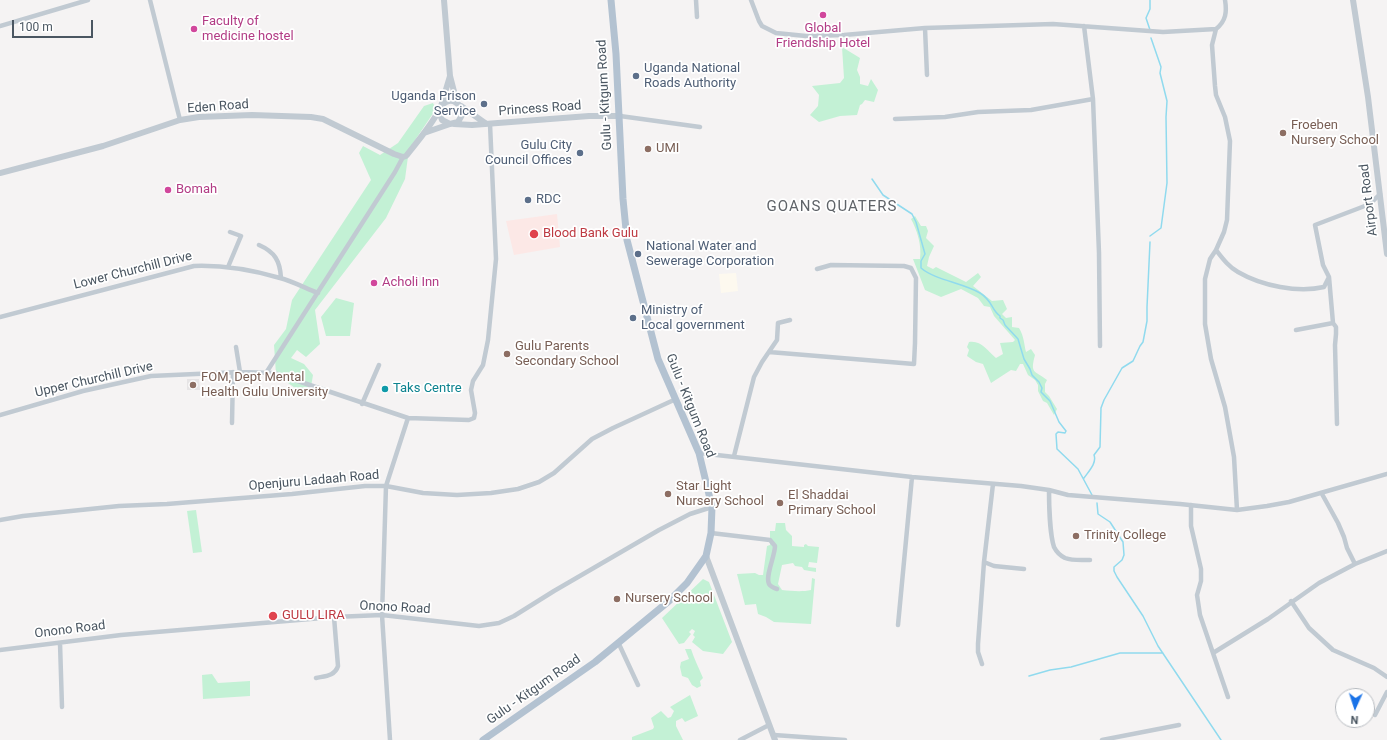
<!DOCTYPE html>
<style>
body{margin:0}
#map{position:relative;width:1387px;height:740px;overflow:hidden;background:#f5f3f3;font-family:Roboto,sans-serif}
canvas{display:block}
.north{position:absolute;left:1335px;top:688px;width:40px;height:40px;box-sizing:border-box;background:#fff;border:1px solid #b7bbc0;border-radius:50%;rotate:183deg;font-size:11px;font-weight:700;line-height:16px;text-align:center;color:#4a5661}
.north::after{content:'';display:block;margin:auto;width:14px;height:18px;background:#1a73e8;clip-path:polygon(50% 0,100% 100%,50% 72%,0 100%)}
.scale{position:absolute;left:12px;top:20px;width:81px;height:18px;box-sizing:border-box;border:2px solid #4a5661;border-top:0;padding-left:5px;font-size:12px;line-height:14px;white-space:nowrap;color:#4a5661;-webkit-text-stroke:3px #fff;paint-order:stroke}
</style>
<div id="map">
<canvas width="1387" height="740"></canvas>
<div class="north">N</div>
<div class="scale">100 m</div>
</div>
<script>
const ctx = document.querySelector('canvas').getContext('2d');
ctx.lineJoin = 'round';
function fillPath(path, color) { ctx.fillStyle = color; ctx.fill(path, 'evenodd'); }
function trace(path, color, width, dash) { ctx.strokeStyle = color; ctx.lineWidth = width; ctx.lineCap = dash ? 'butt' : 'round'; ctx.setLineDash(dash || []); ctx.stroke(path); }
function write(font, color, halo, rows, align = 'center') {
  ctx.font = font + ' Roboto,sans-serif'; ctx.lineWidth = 3.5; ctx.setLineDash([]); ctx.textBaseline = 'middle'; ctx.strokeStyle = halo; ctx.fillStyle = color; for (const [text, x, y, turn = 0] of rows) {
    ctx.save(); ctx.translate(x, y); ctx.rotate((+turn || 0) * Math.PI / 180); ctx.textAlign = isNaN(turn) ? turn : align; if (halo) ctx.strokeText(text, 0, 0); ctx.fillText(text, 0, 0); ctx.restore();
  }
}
fillPath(new Path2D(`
 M736,273l2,18 -17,2 -2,-19z`), '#fdf9ef');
fillPath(new Path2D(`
 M187,379h12l1,11h-13z`), '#e6e4e5');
fillPath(new Path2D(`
 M557,214l3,33 -46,8 -8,-34z`), '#fce8e6');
fillPath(new Path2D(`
 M842,47l18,11 -3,12 3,7v7l8,2 3,-7 7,11 -4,12 -9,-2 -3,4 -2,1 -3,10 -17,1 -21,6 -9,-7 8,-9 1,-11 -7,-9 28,-3 4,-5z
 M433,103l3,6 -27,40 -4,30 -19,39 -71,92 5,34 -14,13 -9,-7 -6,8 13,6 9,11 -2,12 -16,1 -19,-14 -2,-29 12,-16 6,-29 79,-120 -12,-27 4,-7 17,9 18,-12 26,-37z
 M915,216l6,10h5l2,5 -2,7 8,8 -5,11 -2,9 6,3 3,-2 30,15 12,-9 3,4 -8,9 19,15 11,-1 4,9 -5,5 4,4 6,-1v10l7,1c5,8 5,16 7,24l5,-3 4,6c-5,19 -1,15 12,25l-2,4v8l4,4 8,13 -3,6 -7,-12 -4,-2 -5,-10v-6l-3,-5 -7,-5 -5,-11h-3l-4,7 -5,-1 -20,13 -8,-19 -7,-2 -9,-6 2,-6 -2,-3 2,-5c12,-2 18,8 27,16l7,-4 -3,-11 13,-1 2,-2 -21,-24 -4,-9 -6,-1 -6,-8 -17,-9 -20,8 -16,-7 -12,-31h7c2,-14 -3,-29 -9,-40z
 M336,298l18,5 -4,33h-24l-5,-19z
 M196,510l6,42 -9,1 -6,-42z
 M776,523h9l1,7 6,6v10l12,1v-2l2,-1 2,2 11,1 -2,16 -8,-1 -1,5 8,1v4l-12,-2 -2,-3 -7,-1 -2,-3 -11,2 -4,19 4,6c10,1 20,2 29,0l1,-12 3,1 -4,45 -37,-2 -8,-5 -8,-3 -2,-10 -11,1 -8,-31 18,-1 4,2h4l4,-29 3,-1v-14h5z
 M703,579l6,3 23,60 -9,12 -20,-3 -11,-9 3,-5 -2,-2 2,-4 -3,-2 -3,3 2,2 -7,9 -5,1 -17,-26z
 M685,649h6c3,10 8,19 12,29l-3,3 1,5 -4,2 -5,-3 -4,-7 -6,-2 -2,-9 1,-5 8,-3z
 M212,674l6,9 32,-2v15l-47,3 -1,-24z
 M690,695l8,21 -13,6 -3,-4 -6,3v5l7,14h-51v-3l21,-8 1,-2 -3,-9 10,-7 7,7 3,-1 3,-6 -4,-4z`), '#c3f1d5');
trace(new Path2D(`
 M1150,30l-4,-12 4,-9v-9
 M872,179l11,16 29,19 4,8 9,32 -4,7v7c14,12 42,15 59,25 13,8 11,17 20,23v2l3,2 2,5 13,14 6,20 6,10 2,6 7,7 3,6 -1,4 9,9 9,21 7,9 -1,2 -7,-1 -2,2 1,15 21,20 14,26
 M1150,236l11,-8 6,-45 -1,-66 1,-16 -7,-28 1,-6 -10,-29
 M1084,478c5,-7 13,-15 10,-23l6,-8 1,-39 3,-8 18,-32 11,-7 7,-15 3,-4 4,-21v-14l3,-65
 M1097,503l1,11 12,8 13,20 1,13 -2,5 -8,7v4l3,6 26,39 15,30 63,94
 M1029,676l21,-6 21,-3 49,-14h43`), '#90daee', 1.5);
trace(new Path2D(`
 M150,0l30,120
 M696,0l1,17
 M751,0l8,21 3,5 14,7 30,3 38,-1 81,-7 128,-4 110,8 53,-3c10,-8 11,-17 9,-29
 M0,26l88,-26
 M1084,26l9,73 6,154 1,93
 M925,28l2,47
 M1216,29l-4,16 3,41 1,9 9,22 5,24 -3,79 -3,12 -8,18c7,9 13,17 22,22 24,14 60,21 86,15l5,-10 -6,-12 -8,-40 55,-21 10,-10
 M620,116l80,11
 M895,119l50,-2 33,-5 53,-2 62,-11
 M259,245c16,7 21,16 22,33
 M1216,250l-6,9 -5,20v45l6,35 14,48 9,50 3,53
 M228,267l13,-31 -11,-4
 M1329,277l4,46 3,4v7l-1,11 2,79
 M0,317l194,-51c28,-1 58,4 86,12 12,3 25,10 38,15
 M1296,330l37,-7
 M236,347l4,25
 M769,352l145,12 1,-21 1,-65 -5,-10 -7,-2 -73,-1 -14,4
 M266,373l129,-201 8,-15
 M362,404l17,-39
 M0,415l83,-24 68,-15 89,-4 34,1 134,45
 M232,423l1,-51
 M699,453l213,24 109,9 28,4 19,5 112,9 57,6 30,-4 22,-4 98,-28
 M734,456l20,-79 8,-15 15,-22 1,-17 12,-3
 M1049,490c0,14 1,45 5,57 2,4 7,9 11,11 8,3 17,2 25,2
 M1322,494l16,29 6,14 3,11 8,16
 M1191,505v21l10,43v12l-4,14 3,20 28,82
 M0,520l23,-4 96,-10 48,-2 125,-10 73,-8h21l37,7 34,2 34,-2 27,-4 21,-7 15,-9 38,-34 21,-11 63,-29
 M711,533l59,7 5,6c0,10 -10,30 -6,38 2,3 5,4 8,5
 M984,562l10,4 30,3
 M1291,601l18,27 24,22 41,18 13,9
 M898,625l14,-148
 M618,642l20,43
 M60,643l2,64
 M0,650l121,-15 213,-18 48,-2 97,11 20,-3 15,-7 40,-25 105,-61 31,-16 22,-7
 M1213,653l55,-34 51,-36 36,-19 32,-13
 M982,664l-4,-12v-8l6,-82 9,-78
 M316,678c9,-2 19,-2 22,-12l-4,-49
 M1375,715l12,-23
 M774,735l71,5
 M390,740l-8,-125 4,-129 22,-68 61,2 5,-2 1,-5 -4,-23 2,-9 10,-16 5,-25 8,-81 -6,-135
 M740,740l29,-15
 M1102,740l77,-15`), '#c1cad2', 4.5);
trace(new Path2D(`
 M444,0l6,76 7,27
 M1353,0l15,97 19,157
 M441,106l9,-30
 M461,106l24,17
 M454,124l18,1 117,-9h31
 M424,133l26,-9
 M0,173l103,-27 77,-26 19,-3 53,-2 59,2 12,2 71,35 9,3 3,-1c11,-14 24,-29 32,-44 2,-3 2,-6 5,-8 9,-8 19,0 19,11l-4,7 -8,2 -8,-4 -3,-9
 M706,556l69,184`), '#c1cad2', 6);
trace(new Path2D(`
 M483,740l112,-78 74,-61 18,-18 19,-27 5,-23 1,-26 -13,-54 -41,-94 -31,-119 -4,-41 -7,-145 -5,-54`), '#b3c2d1', 7);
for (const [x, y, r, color] of [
 [823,15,4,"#d1479c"],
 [194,29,4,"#d1479c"],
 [636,76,4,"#5c6f8a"],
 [484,104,4,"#5c6f8a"],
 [1283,133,4,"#8d6e63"],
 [648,149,4,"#8d6e63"],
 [580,153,4,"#5c6f8a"],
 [168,190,4,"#d1479c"],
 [528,200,4,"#5c6f8a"],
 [534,234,5,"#e0444e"],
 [638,254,4,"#5c6f8a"],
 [374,283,4,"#d1479c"],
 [633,318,4,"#5c6f8a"],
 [507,354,4,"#8d6e63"],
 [193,385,4,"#8d6e63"],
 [385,389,4,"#0f9aa8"],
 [668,494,4,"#8d6e63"],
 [780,503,4,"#8d6e63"],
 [1076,536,4,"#8d6e63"],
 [617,599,4,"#8d6e63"],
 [273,616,5,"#e0444e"]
]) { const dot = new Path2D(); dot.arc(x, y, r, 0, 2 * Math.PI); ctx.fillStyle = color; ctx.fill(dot); trace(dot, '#fff', 1.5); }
write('13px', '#b23c85', '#fff', [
 ["Faculty of",202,22],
 ["medicine hostel",202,37],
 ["Global",823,29,"center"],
 ["Friendship Hotel",823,44,"center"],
 ["Bomah",176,190],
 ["Acholi Inn",382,283]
], 'left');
write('13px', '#4e5e75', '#fff', [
 ["Uganda National",644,69],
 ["Roads Authority",644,84],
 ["Uganda Prison",476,97,"right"],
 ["Service",476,112,"right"],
 ["Gulu City",572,146,"right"],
 ["Council Offices",572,161,"right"],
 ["RDC",536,200],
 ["National Water and",646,247],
 ["Sewerage Corporation",646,262],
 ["Ministry of",641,311],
 ["Local government",641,326]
], 'left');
write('13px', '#4a5661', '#fff', [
 ["Gulu - Kitgum Road",605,95,-93],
 ["Eden Road",218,107,-4],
 ["Princess Road",540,109,-4],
 ["Airport Road",1369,200,-97],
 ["Lower Churchill Drive",133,271,-14],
 ["Upper Churchill Drive",94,380,-13],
 ["Gulu - Kitgum Road",690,406,68],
 ["Openjuru Ladaah Road",314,481,-5],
 ["Onono Road",395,608,3],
 ["Onono Road",70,630,-7],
 ["Gulu - Kitgum Road",534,690,-35]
]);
write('13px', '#785e54', '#fff', [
 ["Froeben",1291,126],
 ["Nursery School",1291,141],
 ["UMI",656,149],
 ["Gulu Parents",515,347],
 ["Secondary School",515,362],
 ["FOM, Dept Mental",201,378],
 ["Health Gulu University",201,393],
 ["Star Light",676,487],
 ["Nursery School",676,502],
 ["El Shaddai",788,496],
 ["Primary School",788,511],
 ["Trinity College",1084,536],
 ["Nursery School",625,599]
], 'left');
write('13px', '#be3a42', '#fff', [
 ["Blood Bank Gulu",543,234],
 ["GULU LIRA",282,616]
], 'left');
write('13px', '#0d838f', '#fff', [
 ["Taks Centre",393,389]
], 'left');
ctx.letterSpacing = '1px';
write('15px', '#5f6368', '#fff', [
 ["GOANS QUATERS",832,207]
]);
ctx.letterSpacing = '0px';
</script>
